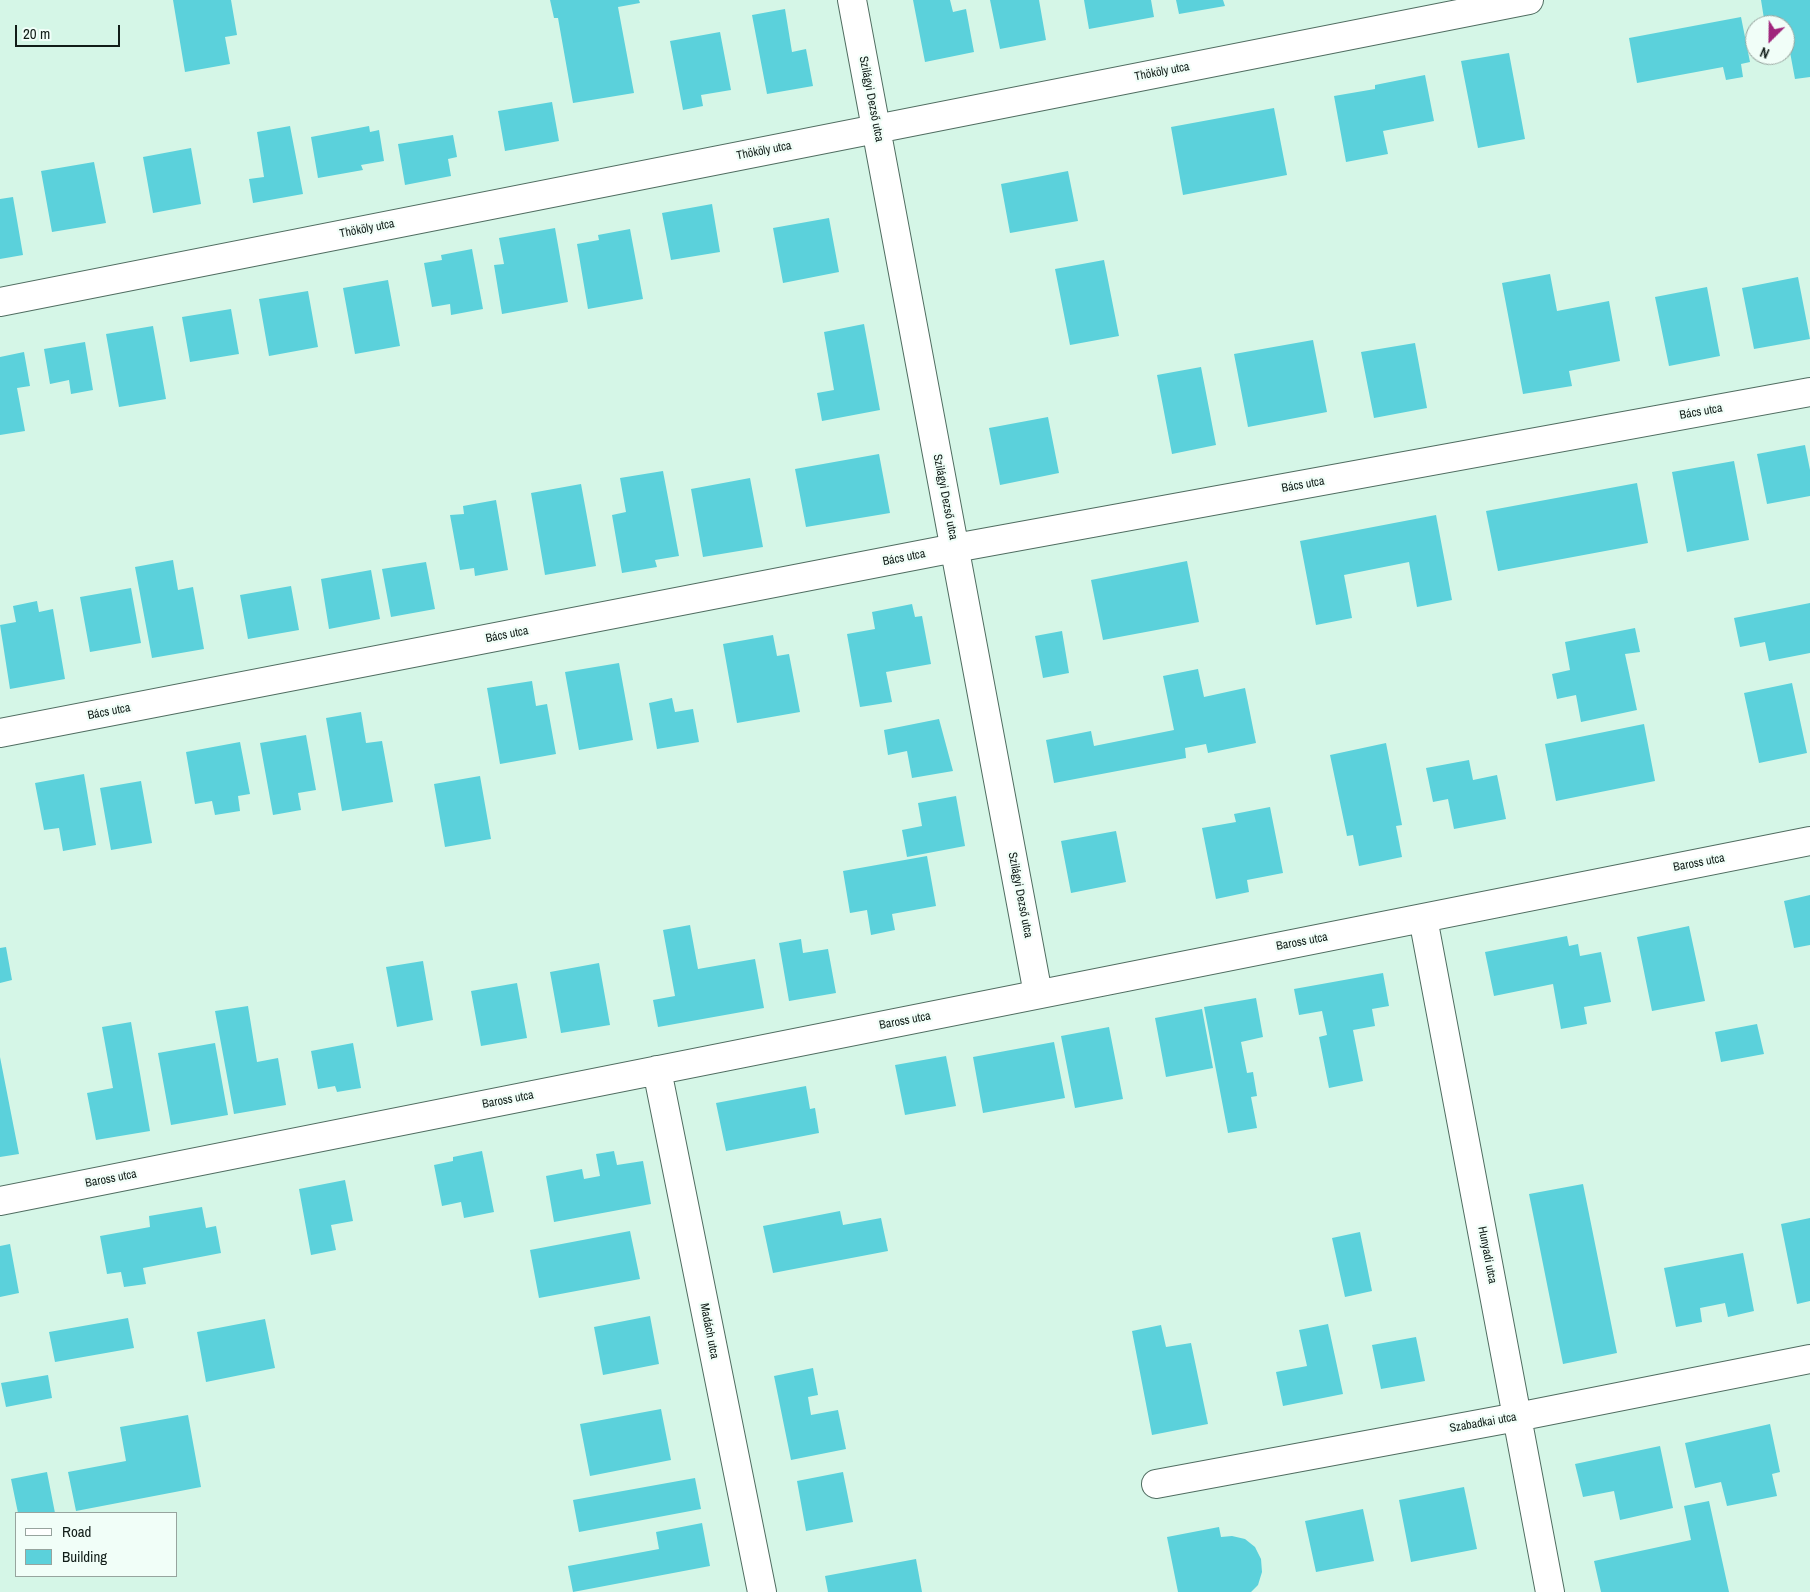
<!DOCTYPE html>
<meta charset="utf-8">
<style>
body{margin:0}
#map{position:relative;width:1810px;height:1592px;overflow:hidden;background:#d5f6e7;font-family:"Archivo Narrow",sans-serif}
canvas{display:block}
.legend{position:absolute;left:15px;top:1512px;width:162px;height:65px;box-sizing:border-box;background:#f1fef8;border:1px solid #97a49e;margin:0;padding:6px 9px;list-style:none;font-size:15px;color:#111d18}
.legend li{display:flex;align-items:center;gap:10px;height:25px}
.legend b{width:25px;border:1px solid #97a49e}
.north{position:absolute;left:1745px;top:15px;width:50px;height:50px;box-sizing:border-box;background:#f1fef8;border:1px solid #97a49e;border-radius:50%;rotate:203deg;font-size:14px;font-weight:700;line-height:20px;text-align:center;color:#111d18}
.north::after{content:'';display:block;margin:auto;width:18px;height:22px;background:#9f257c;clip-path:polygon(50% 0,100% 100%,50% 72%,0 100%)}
.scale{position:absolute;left:15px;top:25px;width:105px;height:22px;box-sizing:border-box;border:2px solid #111d18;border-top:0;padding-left:6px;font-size:15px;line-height:18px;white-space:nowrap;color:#111d18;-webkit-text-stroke:4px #f1fef8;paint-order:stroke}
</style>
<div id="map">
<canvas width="1810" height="1592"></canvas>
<ul class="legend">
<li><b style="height:6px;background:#fff"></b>Road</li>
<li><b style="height:14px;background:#5bd1db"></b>Building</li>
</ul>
<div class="north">N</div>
<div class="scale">20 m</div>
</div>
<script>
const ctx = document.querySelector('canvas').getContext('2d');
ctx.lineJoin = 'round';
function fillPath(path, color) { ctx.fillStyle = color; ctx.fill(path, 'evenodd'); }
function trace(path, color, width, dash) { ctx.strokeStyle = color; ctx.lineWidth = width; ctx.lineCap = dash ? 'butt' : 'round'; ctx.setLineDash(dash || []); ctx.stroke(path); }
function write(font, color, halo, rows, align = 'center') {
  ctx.font = font + ' "Archivo Narrow",sans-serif'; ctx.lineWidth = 4.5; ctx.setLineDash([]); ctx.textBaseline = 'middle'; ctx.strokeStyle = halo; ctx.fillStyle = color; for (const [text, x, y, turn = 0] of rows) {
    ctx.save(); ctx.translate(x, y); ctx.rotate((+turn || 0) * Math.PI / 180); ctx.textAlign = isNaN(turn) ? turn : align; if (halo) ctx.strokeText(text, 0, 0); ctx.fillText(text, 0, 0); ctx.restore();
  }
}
fillPath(new Path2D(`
 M173,0h58l6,35 -12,2 5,27 -45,8z
 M550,0h89l1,3 -22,4 16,86 -61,10 -15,-85h-4z
 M913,0h37l3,12 13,-3 8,43 -49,10z
 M990,0h49l7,40 -46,9z
 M1084,0h67l3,17 -65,12z
 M1176,0h47l2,6 -46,8z
 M1761,0h49v77l-15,2 -8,-43h-2v-11h-20z
 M785,9l7,43 14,-3 7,37 -46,8 -15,-79z
 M1741,17l9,45 -9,2 2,13 -17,3 -3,-13 -86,16 -8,-45z
 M720,32l11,58 -30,5 2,11 -20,4 -13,-69z
 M1509,53l16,86 -47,9 -17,-87z
 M1425,75l9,46 -51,10 5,23 -42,8 -12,-66 41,-7v-4z
 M552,102l7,39 -54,10 -7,-40z
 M1274,108l13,67 -104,20 -12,-68z
 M290,126l13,68 -50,9 -4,-24 15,-2 -7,-45z
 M369,126l1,6 9,-2 5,31 -23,4 2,5 -45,8 -7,-41z
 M453,135l4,22 -9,2 3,17 -46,9 -7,-41z
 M191,148l10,56 -48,9 -10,-56z
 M94,162l12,61 -54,9 -11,-61z
 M1068,171l10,50 -68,12 -9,-49z
 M13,197l10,58 -23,4v-60z
 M712,204l8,48 -49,8 -9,-47z
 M829,218l10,54 -56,11 -10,-55z
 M555,228l13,74 -66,12 -8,-49 10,-1 -5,-26z
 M630,229l13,70 -55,10 -11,-65 22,-4 -1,-5z
 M472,249l11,60 -32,6 -1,-11 -18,3 -8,-44 18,-3 -1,-5z
 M1104,260l15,76 -49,9 -15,-76z
 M1550,274l7,37 52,-10 11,60 -51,10 3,15 -49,8 -21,-111z
 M1798,277l12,62 -56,10 -12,-61z
 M388,280l12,66 -45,8 -12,-66z
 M1707,287l13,69 -51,10 -14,-69z
 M308,291l10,56 -49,9 -10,-57z
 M231,309l8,45 -49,8 -8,-45z
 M864,324l16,86 -58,11 -5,-28 17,-3 -10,-58z
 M153,326l13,73 -47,8 -13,-73z
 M1313,340l14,72 -79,15 -14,-73z
 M85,342l8,48 -22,4 -2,-14 -19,4 -6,-35z
 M1415,343l12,65 -53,10 -13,-66z
 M24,352l6,34 -13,2 8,43 -25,4v-78z
 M1201,367l15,78 -44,9 -15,-79z
 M1048,417l11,56 -59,12 -11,-57z
 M1805,445l5,25v26l-43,8 -10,-50z
 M879,454l11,59 -84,14 -11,-58z
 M1734,461l15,79 -62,12 -15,-80z
 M663,471l16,85 -24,4 2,7 -35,6 -10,-58 14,-3 -6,-34z
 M750,478l13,69 -60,10 -12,-68z
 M1637,483l11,60 -150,28 -12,-60z
 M581,484l15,82 -51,9 -14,-82z
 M496,500l12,70 -33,6 -1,-8 -14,2 -10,-55 14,-1 -1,-8z
 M1436,515l16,85 -35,7 -8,-45 -65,13 8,43 -36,7 -16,-84z
 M173,560l5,30 15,-3 11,62 -52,9 -17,-91z
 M1187,561l12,61 -96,18 -12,-60z
 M426,562l9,47 -44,8 -9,-48z
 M371,570l9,49 -51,10 -8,-50z
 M291,586l8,44 -51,9 -8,-44z
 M131,588l10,55 -51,9 -10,-55z
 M37,601l2,11 14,-3 12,70 -55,10 -10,-64 16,-3 -3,-16z
 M1810,603v50l-41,8 -4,-19 -25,5 -6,-29z
 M912,604l3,13 7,-1 9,48 -45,8 6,30 -32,5 -13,-73 28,-5 -3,-17z
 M1635,628l5,24 -15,2 12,56 -56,12 -5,-27 -19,4 -5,-25 18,-4 -5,-28z
 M1062,631l7,42 -26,5 -8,-42z
 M773,635l4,21 12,-2 11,58 -63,11 -14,-79z
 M619,663l14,77 -54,10 -14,-78z
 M1198,669l6,28 41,-9 11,55 -48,10 -2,-9 -21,4 1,10 -132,25 -8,-43 45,-9 3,15 80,-16 -11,-54z
 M532,681l4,25 11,-2 9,50 -56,10 -13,-76z
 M1792,683l15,70 -48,10 -15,-70z
 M672,698l3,14 18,-3 6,33 -42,7 -8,-46z
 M361,712l5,31 16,-2 11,61 -51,9 -16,-93z
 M939,719l14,52 -41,7 -5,-27 -19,4 -4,-25z
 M1644,724l11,57 -99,20 -11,-57z
 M306,735l10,55 -18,3 3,17 -28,5 -13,-72z
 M240,742l10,52 -12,2 2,15 -25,4 -3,-14 -17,3 -9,-52z
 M1386,743l16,82 -6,1 6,31 -43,9 -6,-31 -6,1 -17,-81z
 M1469,760l4,20 24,-5 9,44 -52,10 -6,-30 -15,3 -7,-34z
 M84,774l12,71 -33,6 -4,-23 -15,2 -9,-47z
 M480,776l11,63 -46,8 -11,-63z
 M141,781l11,62 -41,7 -11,-62z
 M956,796l9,50 -58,11 -5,-27 20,-4 -4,-23z
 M1270,807l13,66 -36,7 2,12 -33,7 -14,-71 34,-6 -2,-8z
 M1116,831l10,51 -55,11 -10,-52z
 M927,856l9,50 -44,8 3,16 -24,5 -4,-25 -17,3 -7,-42z
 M1810,895v50l-16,3 -10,-47z
 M690,925l8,44 57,-10 9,49 -106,19 -5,-27 22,-4 -12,-66z
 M1689,926l16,75 -53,10 -15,-74z
 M1567,936l2,10 9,-2 2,12 21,-4 10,50 -27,5 3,17 -26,5 -8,-45 -59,12 -9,-44z
 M801,939l2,14 25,-4 8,44 -47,8 -10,-58z
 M6,947l6,33 -12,3v-35z
 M423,961l10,59 -36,7 -11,-60z
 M599,963l11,62 -49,8 -11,-61z
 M1383,973l6,33 -17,3 3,17 -22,4 10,51 -34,7 -10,-51 8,-2 -5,-24 -23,4 -5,-26z
 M517,983l10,55 -46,8 -10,-55z
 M1256,998l7,39 -22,5 6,31 6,-1 4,24 -6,1 6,31 -29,5 -24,-126z
 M248,1006l9,56 21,-4 8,47 -52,9 -19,-103z
 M1202,1009l11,59 -47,9 -11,-59z
 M131,1022l19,109 -54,9 -9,-47 26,-5 -11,-61z
 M1757,1024l7,30 -43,8 -6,-30z
 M1109,1027l14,72 -48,9 -14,-72z
 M1054,1042l11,56 -82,15 -10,-56z
 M215,1043l13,72 -57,10 -13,-72z
 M353,1043l8,45 -24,4 -2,-6 -17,3 -7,-38z
 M946,1056l10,50 -51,9 -10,-50z
 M0,1057l19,97 -19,3z
 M806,1086l4,23 5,-1 4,25 -93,18 -10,-48z
 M482,1151l12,61 -30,6 -3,-16 -19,4 -8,-41 19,-4v-4z
 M614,1151l3,14 26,-4 8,43 -97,18 -8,-46 36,-7 2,10 16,-3 -4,-22z
 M345,1180l8,41 -22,4 5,25 -25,5 -12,-66z
 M1583,1184l34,169 -54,11 -34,-170z
 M202,1207l4,21 10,-2 5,27 -78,15 3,16 -22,3 -3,-15 -14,2 -7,-38 50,-9 -1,-11z
 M840,1211l3,14 38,-7 7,33 -115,22 -10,-47z
 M1810,1218v83l-13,3 -16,-80z
 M630,1231l10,48 -101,19 -9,-48z
 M1360,1232l12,59 -27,6 -13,-59z
 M10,1244l9,49 -19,4v-51z
 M1743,1253l11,58 -26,6 -3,-14 -25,5 2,14 -26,5 -12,-59z
 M650,1316l9,48 -56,11 -9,-48z
 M128,1318l6,30 -79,14 -6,-30z
 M265,1319l10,49 -69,14 -9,-50z
 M1328,1324l15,70 -60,12 -7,-34 31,-6 -8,-36z
 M1161,1325l5,22 25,-4 17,81 -56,11 -20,-104z
 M1416,1337l9,44 -44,8 -9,-44z
 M813,1368l5,27 -10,2 3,18 27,-5 8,39 -55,11 -17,-84z
 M48,1375l4,23 -46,9 -5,-24z
 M661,1409l10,51 -81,16 -10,-52z
 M188,1415l13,72 -125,24 -8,-39 58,-11 -6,-34z
 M1770,1424l10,48 -8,2 5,22 -50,10 -6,-24 -26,6 -10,-45z
 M1660,1446l13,62 -53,12 -6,-29 -31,6 -8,-33z
 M47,1472l8,41h-37l-7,-34z
 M843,1472l10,50 -47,9 -9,-50z
 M695,1478l6,31 -122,23 -6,-32z
 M1464,1487l13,62 -66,13 -12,-62z
 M1709,1501l20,91h-128l-7,-31 97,-21 -7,-34z
 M1363,1509l11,52 -58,11 -11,-51z
 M702,1523l8,43 -137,26 -5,-26 91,-17 -3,-17z
 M1219,1527l2,10 11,-1 13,3 10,8 6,12 1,13 -4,13 -7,7h-73l-11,-55z
 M916,1559l6,33h-94l-3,-16z`), '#5bd1db');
const minor = new Path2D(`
 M852,0l186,994
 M0,302l1529,-302
 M0,733l955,-185 855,-156
 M1423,918l127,674
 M657,1070l105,522
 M0,1201l1810,-360
 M1156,1484l361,-67 293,-58`);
trace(minor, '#506d61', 30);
trace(minor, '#fff', 28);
write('12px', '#111d18', '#f1fef8', [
 ["Thököly utca",1162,72,-11],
 ["Szilágyi Dezső utca",871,99,79],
 ["Thököly utca",764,151,-11],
 ["Thököly utca",367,229,-11],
 ["Bács utca",1701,412,-10],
 ["Bács utca",1303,485,-10],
 ["Szilágyi Dezső utca",945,497,79],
 ["Bács utca",904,558,-11],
 ["Bács utca",507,635,-11],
 ["Bács utca",109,712,-11],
 ["Baross utca",1699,863,-11],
 ["Szilágyi Dezső utca",1020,895,79],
 ["Baross utca",1302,942,-11],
 ["Baross utca",905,1021,-11],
 ["Baross utca",508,1100,-11],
 ["Baross utca",111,1179,-11],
 ["Hunyadi utca",1487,1255,79],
 ["Madách utca",709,1331,79],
 ["Szabadkai utca",1483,1423,-10]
]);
</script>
